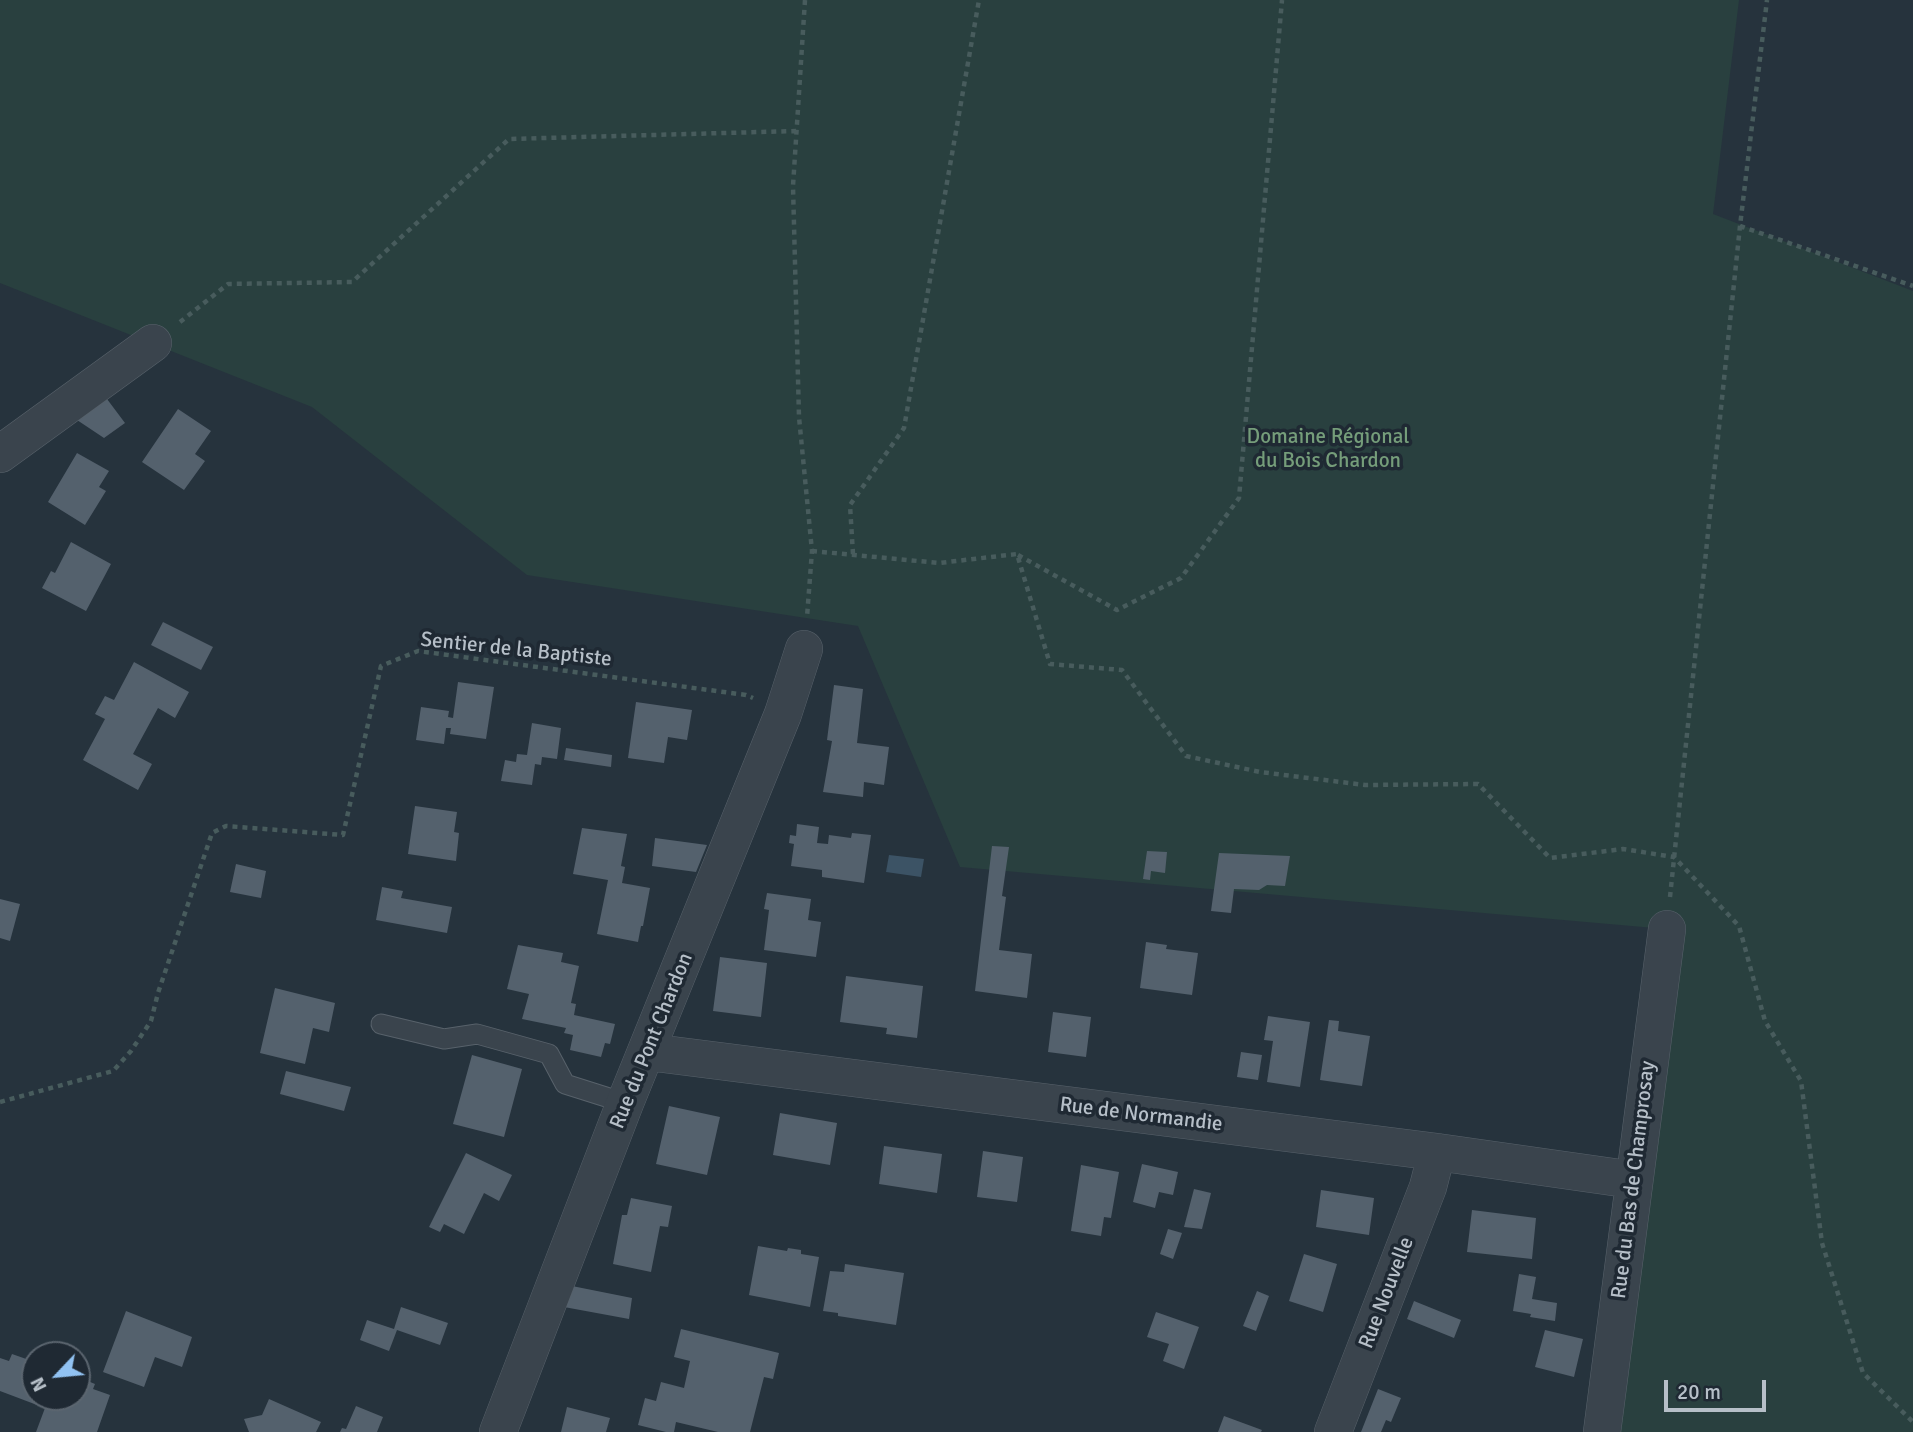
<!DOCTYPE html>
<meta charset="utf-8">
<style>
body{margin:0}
#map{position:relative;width:1913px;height:1432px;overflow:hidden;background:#26333d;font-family:Signika,sans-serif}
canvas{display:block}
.north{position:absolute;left:21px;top:1341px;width:70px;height:70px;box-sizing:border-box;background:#1f2933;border:2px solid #5b656f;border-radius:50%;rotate:244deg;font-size:19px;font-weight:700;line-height:28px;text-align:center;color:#b6bfc8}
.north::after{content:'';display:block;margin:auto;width:24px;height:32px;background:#91c2f2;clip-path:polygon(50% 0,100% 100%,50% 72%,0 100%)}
.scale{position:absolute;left:1664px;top:1380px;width:102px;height:32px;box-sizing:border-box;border:4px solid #b6bfc8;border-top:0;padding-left:9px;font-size:21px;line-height:24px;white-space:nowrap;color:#b6bfc8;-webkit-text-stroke:5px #1f2933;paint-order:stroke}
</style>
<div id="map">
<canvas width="1913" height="1432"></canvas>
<div class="north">N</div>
<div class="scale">20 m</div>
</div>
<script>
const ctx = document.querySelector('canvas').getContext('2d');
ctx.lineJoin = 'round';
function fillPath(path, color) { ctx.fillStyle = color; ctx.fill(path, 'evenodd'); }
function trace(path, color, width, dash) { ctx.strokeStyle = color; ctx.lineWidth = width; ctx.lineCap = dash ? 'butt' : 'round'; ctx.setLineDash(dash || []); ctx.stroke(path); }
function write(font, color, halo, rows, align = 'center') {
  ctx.font = font + ' Signika,sans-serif'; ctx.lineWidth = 7; ctx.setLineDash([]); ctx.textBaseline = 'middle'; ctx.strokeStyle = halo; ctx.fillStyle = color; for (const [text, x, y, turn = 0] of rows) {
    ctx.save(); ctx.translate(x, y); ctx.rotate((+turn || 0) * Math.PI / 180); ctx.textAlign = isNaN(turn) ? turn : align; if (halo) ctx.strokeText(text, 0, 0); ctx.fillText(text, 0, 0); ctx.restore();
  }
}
fillPath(new Path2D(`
 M0,0h1739l-26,214 200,77v1141h-311l64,-503 -706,-62 -102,-241 -331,-51 -215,-168 -312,-124z`), '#29403f');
fillPath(new Path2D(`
 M889,855l35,4 -3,18 -35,-5z`), '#3c5365');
fillPath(new Path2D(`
 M107,399l18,24 -21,15 -27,-18z
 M178,409l33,22 -16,23 10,7 -21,29 -42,-28z
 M77,453l32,18 -10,16 7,4 -21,34 -37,-23z
 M71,542l40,22 -25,47 -44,-23 9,-17 4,2z
 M163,622l50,25 -12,23 -50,-25z
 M134,662l55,30 -14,26 -17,-10 -25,46 19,10 -14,26 -55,-30 22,-41 -10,-5 10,-18 9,4z
 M458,682l36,5 -8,52 -36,-5 1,-6h-5l-2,16 -28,-4 5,-33 28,4 -1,6 5,1z
 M834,685l29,4 -6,54 32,4 -5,38 -20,-3 -1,15 -40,-5 9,-51 -5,-1z
 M636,702l56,8 -5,30 -19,-3 -4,26 -36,-5z
 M532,723l29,5 -4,31 -15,-2 -1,8 -6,-1 -3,21 -31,-4 4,-21 11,2 1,-8 10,1z
 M566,748l46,7 -1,12 -47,-7z
 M415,806l42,6 -3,20 5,1 -3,28 -48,-7z
 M797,824l22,3 -2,16 11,1 1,-9 22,3 1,-5 19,2 -7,48 -42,-6v-7l-31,-4 3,-22 -5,-1 1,-8 6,1z
 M582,828l45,6 -6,32 4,1 -3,16 28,5 -7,38h-2l-3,16 -41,-8 11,-54 -35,-6z
 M655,838l52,7 -11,27 -44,-6z
 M992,846l17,1 -7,49 4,1 -7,53 33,4 -5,44 -52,-7z
 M1147,851l20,1 -2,21 -14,-2 -1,9 -7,-1z
 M1219,853l71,3 -5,30 -18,-1 -8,5 -25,-1 -3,24 -20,-2z
 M236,864l30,7 -5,27 -31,-6z
 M382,887l21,4 -2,7 51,9 -5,26 -71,-13z
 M767,893l44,6 -3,21 13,2 -5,35 -52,-7 5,-40 -5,-1z
 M0,899l20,5 -10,37 -10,-3z
 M1146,942l21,3 -1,4 32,4 -6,42 -52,-7z
 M518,945l45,8 -2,9 18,4 -8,37 5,1 -2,11 41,9 -5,20 -5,-1 -4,14 -31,-7 3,-15 -9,-2 2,-5 -44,-9 7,-25 -22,-5z
 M720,957l47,6 -6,54 -48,-6z
 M846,976l77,10 -6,52 -31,-4 1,-6 -47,-6z
 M275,988l60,15 -6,29 -16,-4 -8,36 -45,-11z
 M1053,1012l38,5 -5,40 -38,-5z
 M1268,1016l42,6 -10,65 -33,-5 6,-41 -9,-1z
 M1329,1020l10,1 -1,10 32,5 -8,50 -42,-6z
 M1241,1052l21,3 -4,25 -21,-3z
 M472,1055l50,14 -18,68 -51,-13z
 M286,1071l65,16 -7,24 -64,-17z
 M669,1106l51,11 -13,58 -51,-11z
 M780,1113l57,10 -7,42 -57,-10z
 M884,1146l58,8 -5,39 -58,-9z
 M983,1151l40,6 -6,45 -40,-5z
 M466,1153l46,22 -13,26 -15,-8 -20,41 -20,-10 -4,8 -11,-5z
 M1142,1164l36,8 -5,23 -14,-3 -4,16 -22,-6z
 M1081,1165l38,7 -8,46 -7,-1 -3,19 -30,-5z
 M1194,1189l17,4 -9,36 -18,-2z
 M1321,1190l53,8 -5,37 -53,-8z
 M631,1198l41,8 -4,21 -8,-1 -9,46 -38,-8 9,-49h5z
 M1472,1210l64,8 -4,41 -65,-7z
 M1168,1229l14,4 -9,26 -13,-5z
 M758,1246l29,5 1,-3 13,2v4l18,3 -9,50 -61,-12z
 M1304,1254l33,10 -14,48 -34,-11z
 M845,1264l59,9 -8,52 -58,-9v-3l-15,-2 7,-40 14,1z
 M1519,1274l17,3 -4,22 25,4 -2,18 -25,-4 1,-3 -18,-3z
 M572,1286l60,12 -3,21 -65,-12z
 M1257,1291l12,5 -13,35 -13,-5z
 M1414,1301l47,19 -7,18 -47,-19z
 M401,1307l47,16 -8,22 -43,-15 -8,21 -29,-11 7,-20 27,9z
 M126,1311l66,26 -10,30 -27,-10 -11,30 -41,-15z
 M1156,1312l43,15 -15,42 -21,-8 6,-17 -22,-7z
 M681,1329l98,24 -6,26 -9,-2 -14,55h-32l-42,-10 -2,10h-8l-28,-7 7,-27 11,3 5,-19 23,6 6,-27 -16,-4z
 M1545,1330l38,9 -9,38 -39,-10z
 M12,1354l20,7 -2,7 5,2v27h42l1,-20 17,7 -2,5 17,6 -13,37h-61l9,-24 -45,-17v-33l9,3z
 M1378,1389l23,9 -10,24 -5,-2 -5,12h-20z
 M269,1399l52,23 -5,10h-67l-5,-13 18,-4z
 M356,1406l27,11 -6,15h-37l2,-4 4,1z
 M567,1407l43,11 -4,14h-45z
 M1224,1416l38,14 -1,2h-43z`), '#54616d');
const service = new Path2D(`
 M381,1024l63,15 33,-5 72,20 16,30 60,19`);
const minor = new Path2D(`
 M0,454l153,-111
 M648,1052l789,100 197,28
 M498,1432l127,-329 158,-389 21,-65
 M1333,1432l95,-245 9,-35
 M1602,1432l65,-503`);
trace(service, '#58626b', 21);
trace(minor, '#58626b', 38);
trace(new Path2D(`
 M805,0l-12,186 6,231 13,134 -5,66
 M1740,226l173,60
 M180,322l48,-38 124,-2 157,-143 287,-8
 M812,551l127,12 78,-9 33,110 72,6 64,86 74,16 105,13 113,-1 72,74 73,-9 51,8 65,69 26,95 36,60 21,162 41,130 50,49
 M853,554l-3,-49 54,-77 75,-428
 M1018,555l99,55 64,-32 58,-80 43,-498
 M1670,897l70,-671 27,-226
 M0,1102l113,-31 18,-20 20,-30 7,-28 54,-160 14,-7 117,9 38,-169 37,-15 328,44 7,3`), '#485c5d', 4.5, [5, 5]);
trace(service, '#3a444d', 19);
trace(minor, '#3a444d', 37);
write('21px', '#759d7a', '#1f2933', [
 ["Domaine Régional",1328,437],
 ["du Bois Chardon",1328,461]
]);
write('21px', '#b6bfc8', '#1f2933', [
 ["Sentier de la Baptiste",516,650,6],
 ["Rue du Pont Chardon",652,1041,-68],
 ["Rue de Normandie",1141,1115,7],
 ["Rue du Bas de Champrosay",1634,1180,-83],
 ["Rue Nouvelle",1387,1293,-69]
]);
</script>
